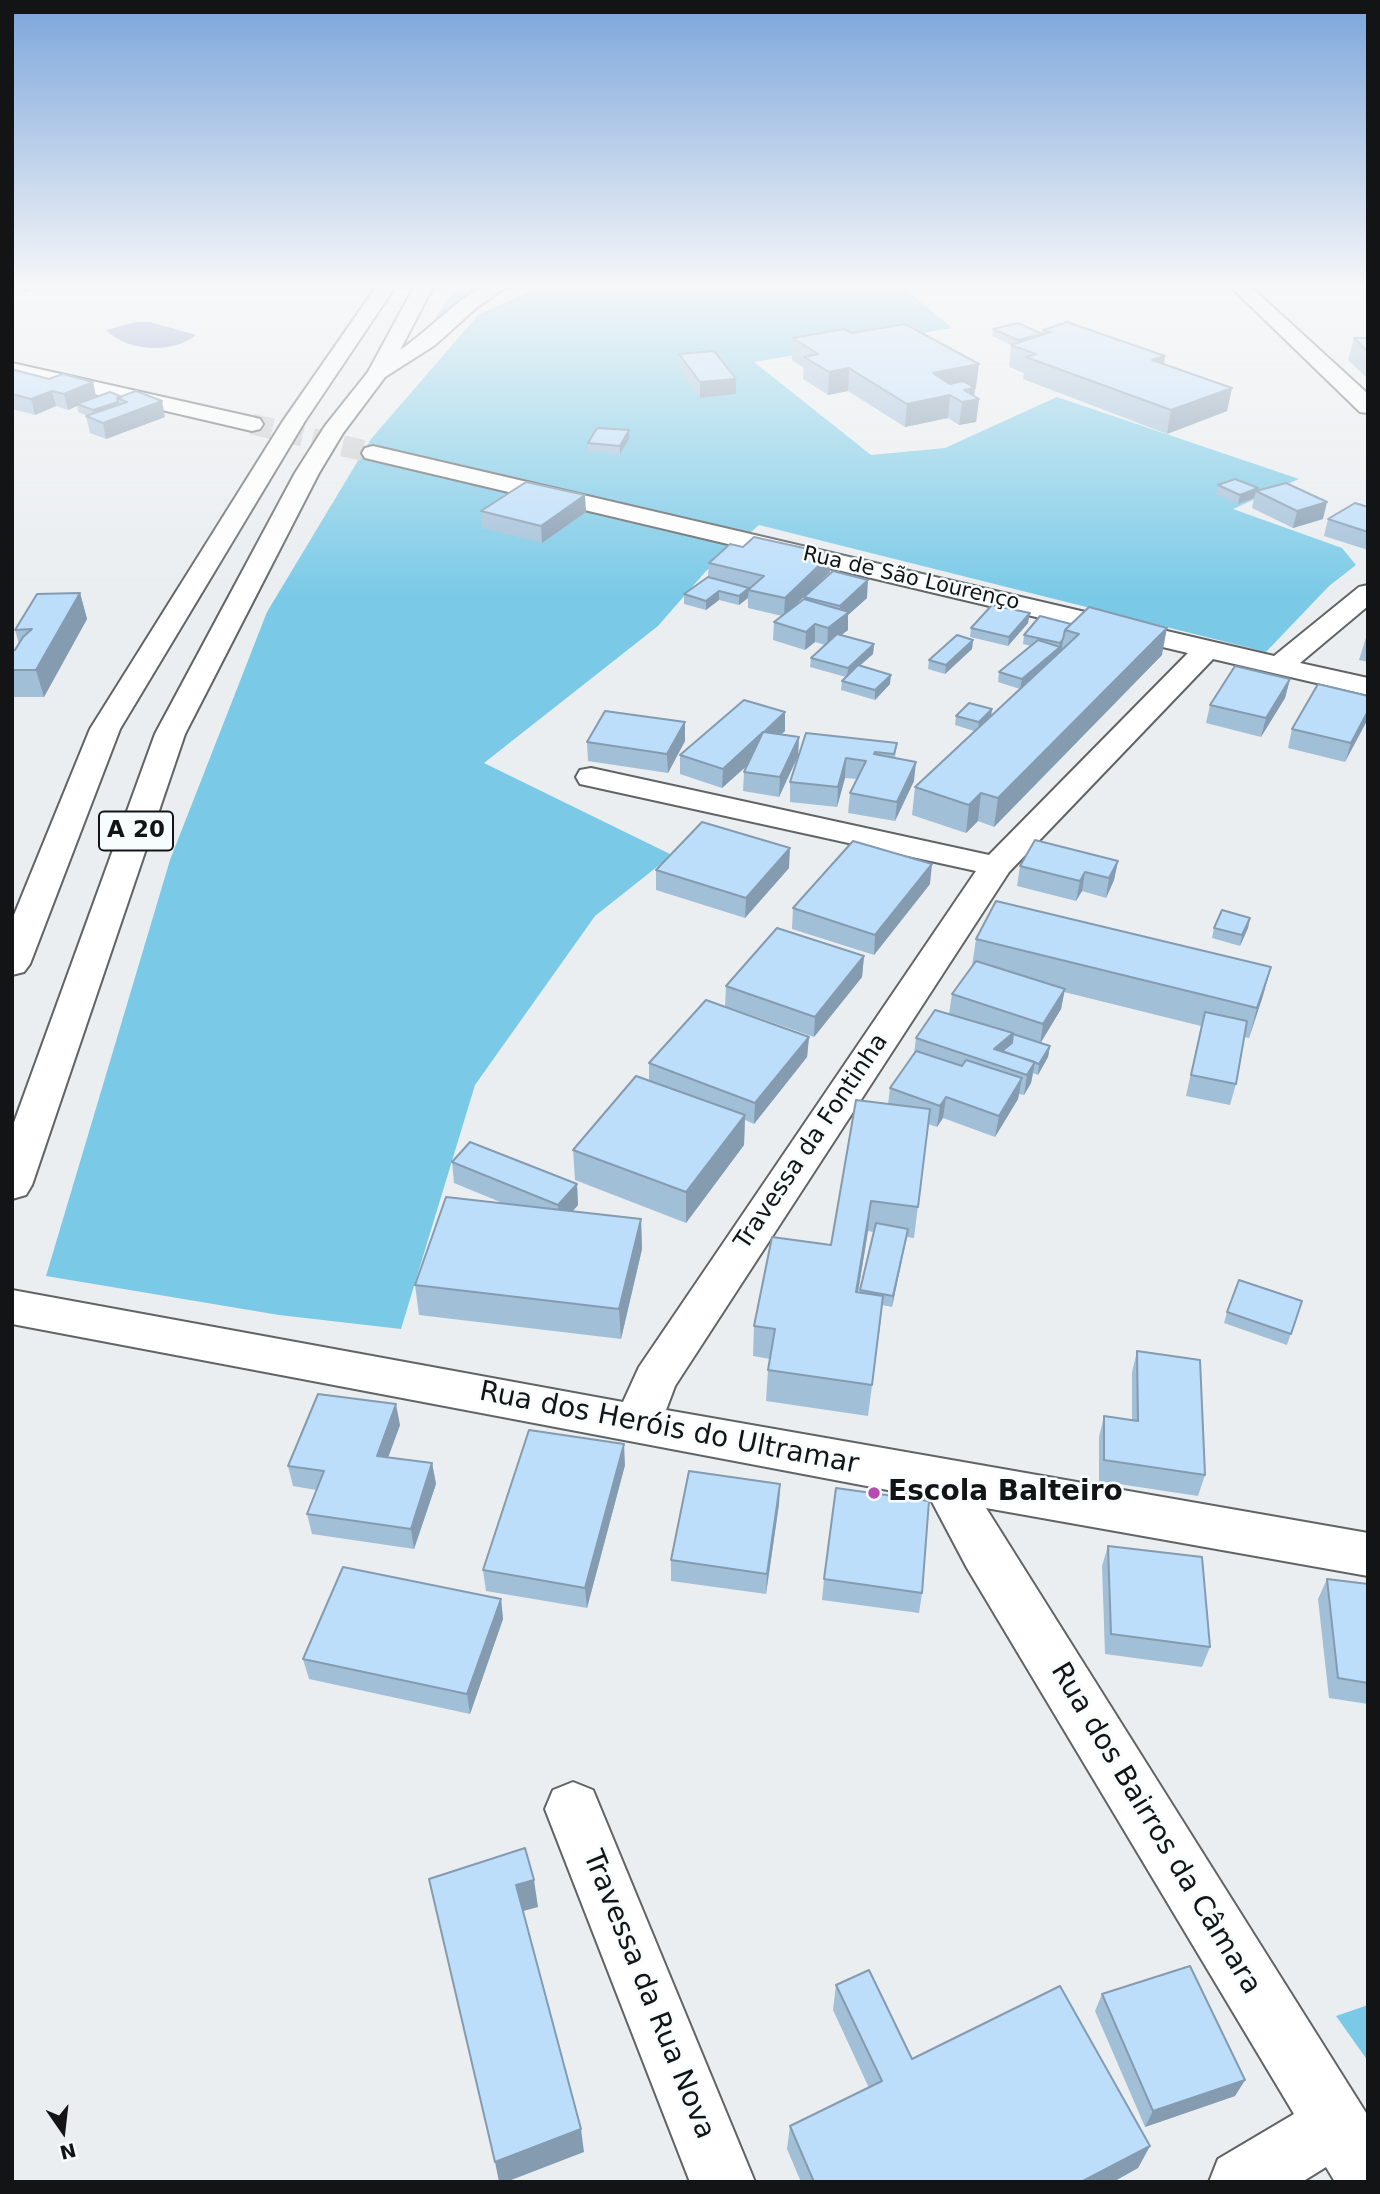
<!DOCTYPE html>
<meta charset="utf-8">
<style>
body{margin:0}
#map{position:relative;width:1380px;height:2194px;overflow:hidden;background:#eaeef0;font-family:"DejaVu Sans",sans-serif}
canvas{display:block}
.frame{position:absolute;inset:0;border:14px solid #131415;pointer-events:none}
.north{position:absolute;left:28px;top:2096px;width:70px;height:70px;-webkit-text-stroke:5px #f7fcfd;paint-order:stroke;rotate:166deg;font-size:19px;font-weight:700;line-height:28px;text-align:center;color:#131415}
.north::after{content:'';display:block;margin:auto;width:24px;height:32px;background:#131415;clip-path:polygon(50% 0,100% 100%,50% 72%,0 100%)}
</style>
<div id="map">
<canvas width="1380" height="2194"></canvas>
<div class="frame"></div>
<div class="north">N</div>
</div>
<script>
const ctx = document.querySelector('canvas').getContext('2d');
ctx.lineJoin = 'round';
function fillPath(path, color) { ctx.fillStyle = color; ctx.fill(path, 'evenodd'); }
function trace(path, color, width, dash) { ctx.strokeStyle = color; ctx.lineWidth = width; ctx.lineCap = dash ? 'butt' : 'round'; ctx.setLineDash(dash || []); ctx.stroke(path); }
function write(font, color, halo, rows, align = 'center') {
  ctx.font = font + ' "DejaVu Sans",sans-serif'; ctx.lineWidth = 5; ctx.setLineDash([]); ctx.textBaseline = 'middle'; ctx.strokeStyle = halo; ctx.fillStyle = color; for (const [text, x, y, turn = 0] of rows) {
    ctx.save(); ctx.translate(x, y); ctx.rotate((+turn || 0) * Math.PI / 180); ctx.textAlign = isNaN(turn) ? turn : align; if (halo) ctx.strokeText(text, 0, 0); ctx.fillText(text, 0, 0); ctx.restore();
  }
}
fillPath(new Path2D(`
 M455,287h28l-53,40z
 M540,287h363l49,41 -198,34 117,93 74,-7 112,-51 242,82 -66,30 109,39 14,17 -27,21 -63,66 -507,-127 -53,46 -48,55 -174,137 188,92 -77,61 -120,169 -74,244 -122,-14 -233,-39 124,-416 97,-248 104,-173 108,-125z
 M1368,2005v56l-32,-45z`), '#7acae7');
fillPath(new Path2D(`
 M136,322h14l46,13c-24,19 -68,17 -90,-5z`), '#778fc8');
fillPath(new Path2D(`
 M28,287h11l-14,6 -3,-2z`), '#778fc8');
trace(new Path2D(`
 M252,424l121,29`), '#cacdcf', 21, [21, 10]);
const minor = new Path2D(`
 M1231,287h20l117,107v19l-8,-1z
 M12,363l240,54 8,2 3,5 -3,5 -8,2 -240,-56z
 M373,446l901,210 85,-69 9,-2v21l-68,57 68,15v17l-155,-36 -204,213 -334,514 -9,24 702,123v43l-382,-68 382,608v66h-33l-9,-15 -24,15h-93l9,-23 76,-45 -327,-546 -37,-70 -918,-174v-34l611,112 16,-35 337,-496 -396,-87 -4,-7 4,-7 11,-2 398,87 199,-202 -823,-195 -3,-5 3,-5z
 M573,1782l20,8 162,392h-65l-145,-373 8,-19z`);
const highway = new Path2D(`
 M376,287h19l-90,134 -185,308 -90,235 -6,8 -12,3v-55l78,-191 193,-308z
 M414,287h19l-33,63c21,-13 65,-58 84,-63 6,-1 15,0 22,0l-30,21 -41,37 -50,32 -42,56 -24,40 -134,261 -153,451 -6,10 -14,4v-71l143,-394 140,-261 30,-47 43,-54z`);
trace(minor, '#606465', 4);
trace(highway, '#606465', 4);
fillPath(minor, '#fff');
fillPath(highway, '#fff');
fillPath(new Path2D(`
 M1266,287h45v3z
 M1364,287h4v6h-2z
 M993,329l49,5 -1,1 2,-5 122,26 -1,9 68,23 -5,23 -60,23 -144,-55 1,-6 -15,-6 2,-22 -19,-9z
 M852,333l124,54h-2l1,1 -1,8 5,3 -3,23 -17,3 -11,-7 -43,9 -57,-36 -20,4 -25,-16 1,-11 -12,-8 1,-22z
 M1354,338h14v41l-20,-19z
 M679,354l57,25v15l-36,4 -21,-29z
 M12,372l37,7 44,3 3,15 14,-5 55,25 -59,22 -16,-6 -4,-17h2l-10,-4 -1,-6 -9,4 -12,-4 -21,9 -23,-6z
 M629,439l-9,15 -32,-2v-9z
 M1218,485l39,6 66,28 -30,9 -41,-20 2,-10 -16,6 -22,-10z
 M1368,507v43l-44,-14 4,-17z
 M481,511l105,1 -44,31 -60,-15z
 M709,563l121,9 -37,35 11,-8v-2l63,1 -19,17v15l-7,5 33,9 -1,10 -14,12 31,18 -15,16 -34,-10 1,-9 4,-4 -36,-10 1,-9 14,-13 -10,-3 -10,8 -32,-10 1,-18 8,-6 -34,-8v-10l-9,7 -20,-5 -13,10 -22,-6v-10l24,-17z
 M80,593l7,26 -43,78h-32v-47h3l4,-6 -4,-14z
 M1040,616l122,39 -168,172 -16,-6 -12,12 -54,-18 3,-28 59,-56 -19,-6 1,-9h35l29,-27 -22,-7 1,-10 32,-26 -8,-2 1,-9z
 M1028,623l-20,23 -38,-9 1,-9z
 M1368,631v31l-9,-2z
 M973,640l-1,9 -27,25 -17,-5 1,-9z
 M1290,679l-5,19 -24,39 -55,-14 4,-18z
 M1368,696l-23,66 -57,-14 4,-19z
 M785,712v19l-4,3 18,3 -1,19 -19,41 -36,-6 1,-19 3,-6 -25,22 -42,-14v-19z
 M685,722v19l-17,32 -80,-12 -1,-19z
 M806,733l91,10 -2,15 19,23 -19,40 -47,-8 2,-20 7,-14 -12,-1 -8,29 -47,-5v-20z
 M1118,861l-4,19 -8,18 -24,-7 -6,10 -59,-15 3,-20z
 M789,868l-44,50 -89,-28v-20z
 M930,884l-56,71 -82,-26 1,-21z
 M1250,918l-2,10 -8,18 -28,-8 2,-10z
 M976,939l295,28 -22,71 -5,-1 -8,47 -6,21 -44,-9 15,-70 -137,-34 -3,17 -21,34 10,3 -2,11 -10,18 -5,-2 -2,10 -7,12 -5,-1 -1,5 -23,38 -52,-19 -6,9 -9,-3 -14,114 -7,-1 -15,70 -10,-2 -14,111 -102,-15 2,-31 2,-11 -17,-3 1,-30 77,-81 57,-141 2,-16 24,-34 2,-16 33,-24 3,-20 20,-28zM868,1231l5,1 -14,61 -1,-1z
 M864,956l-2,21 -48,60 -89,-31 1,-20z
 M809,1037l-2,20 -53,67 -9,-4 -1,25 -58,78 -111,-43 -2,-30 76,-69v-18z
 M452,1162l125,22 1,21 -6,6 69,8 1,30 -21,90 -202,-24 -4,-30 90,-81 -51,-21z
 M1302,1301l-15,44 -63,-22 3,-11z
 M1137,1351l68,124 -7,21 -99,-15v-44l5,-21 28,4v-48z
 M400,1425l-12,32 44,6 4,21 -22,65 -102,-15 -5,-20 9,-24 -23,-4 -5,-20z
 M625,1465l-38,143 -101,-17 -3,-21z
 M780,1484l-1,20 -13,90 -95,-13v-21z
 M1108,1546l102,101 -8,20 -97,-13 -3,-88z
 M824,1579l98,14 -3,20 -97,-13z
 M1327,1579l41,5v120l-39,-6 -11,-99z
 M501,1599l2,20 -33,95 -161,-35 -6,-20z
 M836,1985l76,74 238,87 -12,22 -25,14h-312l-14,-33 3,-23 79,-38 -36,-78z
 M1102,1994l143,86 -10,16 -90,31 -50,-116z`), '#a2bfd8');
fillPath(new Path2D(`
 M1042,334l-1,8 -24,6 1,-8z
 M1165,356l-4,22 -9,-18z
 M979,364l-3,23 -46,9 3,-23z
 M849,368l-1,23 -20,4 1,-23z
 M736,379v15l-36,4v-16z
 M93,382l3,15 -19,7v2l-9,4 -4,-16z
 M975,388l-1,12 5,-1 -3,23 -17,3 5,-35z
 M1232,388l-5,23 -60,23 4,-24z
 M52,391l4,15 -21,9 -4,-16z
 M950,395l-2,23 -43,9 2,-23z
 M162,401l3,16 -59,22 -3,-16z
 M118,402l2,8 -25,9 -2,-9z
 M629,430v9l-9,15v-8z
 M1258,488l-1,4 -1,-1 -2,7 -16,6 2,-9z
 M585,495l1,17 -44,31 -1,-17z
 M1327,502l-4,17 -30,9 4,-17z
 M831,554l-1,18 -46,44 1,-18z
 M868,580l-1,18 -19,17v15l-21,16 1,-18 11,-9 1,-13z
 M749,588l-1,10 -9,7v-9z
 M719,591v9l-13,10v-9z
 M80,593l7,26 -43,78 -8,-27z
 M1030,613l-2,10 -20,23 1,-9z
 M815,624v18l-10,8 1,-18z
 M1167,628l-5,27 -168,172 4,-29z
 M1063,639l-1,10 -3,3 -39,37 2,-10 37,-31 1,-5z
 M973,640l-1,9 -27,25 1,-9z
 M874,644l-1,10 -26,23 1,-9z
 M891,675l-1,9 -15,16v-10z
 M1290,679l-5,19 -24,39 5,-19z
 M992,709l-1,10 -13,13 1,-10z
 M1368,711v8l-23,43 6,-19z
 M785,712v19l-22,20 1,-19z
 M685,722v19l-17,32 -1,-19z
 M763,732v19l-41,37 1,-19z
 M799,737l-1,19 -19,41 1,-20z
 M846,758l-1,20 -8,29 1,-20z
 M916,762l-2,19 -19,40 2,-19z
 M981,793l-3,28 -12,12 3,-28z
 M790,848l-1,20 -44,50 1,-20z
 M1118,861l-4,19 -8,18 3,-20z
 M932,864l-2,20 -56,71 1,-20z
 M1085,872l-3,19 -6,10 4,-20z
 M1250,918l-2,10 -8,18 2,-11z
 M864,956l-2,21 -48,60 1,-20z
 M1271,967l-8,29 -14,42 8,-30z
 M1065,989l-4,20 -21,35 3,-20z
 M1013,1033l-3,21 -16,-5z
 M809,1037l-2,20 -53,67 1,-21z
 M1050,1046l-2,11 -10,18 1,-11z
 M1035,1062l-4,21 -7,12 3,-20z
 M1022,1078l-4,21 -23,38 4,-21z
 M946,1097l-3,21 -6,9 3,-21z
 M745,1115l-1,30 -58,78v-31z
 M577,1184l1,21 -18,21 -2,-21z
 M871,1201l-3,30 -15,92 3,-31z
 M641,1219l1,30 -21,90 -2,-30z
 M908,1229l-2,10 -14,68 1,-11z
 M883,1296l-3,30 -12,90 4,-31z
 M396,1404l4,21 -19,52 -4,-21z
 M624,1444l1,21 -38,143 -2,-20z
 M432,1463l4,21 -22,65 -3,-20z
 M780,1484l-1,20 -13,90 1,-20z
 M501,1599l2,20 -33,95 -3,-20z
 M534,1880l4,27 -18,5 -4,-27z
 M1245,2080l-10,16 -90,31 8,-16z
 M581,2129l3,23 -78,30h-7l-4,-20z
 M1150,2146l-12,22 -25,14h-32z`), '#849bb0');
const building = new Path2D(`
 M1067,322l98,34 -13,4 80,28 -61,22 -145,-53 10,-3 -25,-9 40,-13 -8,-2z
 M1018,323l24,11 -24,6 -25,-11z
 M905,324l74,40 -46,9 17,11 13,-3 12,7 -11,2 15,9 -17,3 -12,-7 -43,9 -58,-36 -20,4 -25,-15 14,-3 -25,-16 51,-9 8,4z
 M1354,338h14v14z
 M714,351l22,28 -36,3 -21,-28z
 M15,370l34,9 14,-5 30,8 -29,12 -12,-3 -21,8 -19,-5v-22z
 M136,391l26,10 -59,22 -17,-7 41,-14 -10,-4z
 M110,392l12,5 -5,1 1,4 -25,8 -16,-6z
 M597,428l32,2 -9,16 -32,-3z
 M1235,479l23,9 -18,7 -22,-10z
 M526,482l59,13 -44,31 -60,-15z
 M1286,483l41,19 -30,9 -41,-20z
 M1355,503l13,4v25l-40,-13z
 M754,537l77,17 -46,44 -37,-8 16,-14 -55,-13 21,-19 13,3z
 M833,571l35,9 -28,26 -36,-9z
 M708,577l41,11 -10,8 -20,-5 -13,10 -22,-7z
 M80,593l-44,77h-24v-20h3l8,-13 9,-8 -17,1 22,-36z
 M804,599l45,13 -21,16 -13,-4 -9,8 -32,-10z
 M992,605l38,8 -21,24 -38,-9z
 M1089,607l78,21 -169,170 -17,-5 -12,12 -54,-18 164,-153 -14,-4z
 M1040,616l31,8 -6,6 -2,9 -3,4 -36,-8z
 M837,634l37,10 -26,24 -37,-10z
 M957,635l16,5 -27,25 -17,-5z
 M1038,640l22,7 -38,32 -23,-7z
 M858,665l33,10 -16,15 -33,-9z
 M1235,666l55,13 -24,39 -56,-13z
 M1318,684l50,12v15l-17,32 -59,-14z
 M744,700l41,12 -21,20 35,5 -19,40 -36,-5 19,-40 -40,37 -43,-14z
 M969,703l23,6 -13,13 -23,-6z
 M605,711l80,11 -18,32 -80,-12z
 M806,733l91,10 -3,11 -19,-2 -1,2 42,8 -19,40 -47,-9 16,-32 -20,-3 -8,29 -48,-5z
 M702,822l88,26 -44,50 -90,-28z
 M1035,840l83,21 -9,17 -24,-6 -5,9 -60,-15z
 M853,841l79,23 -57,71 -82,-27z
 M996,901l275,66 -14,41 -281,-69z
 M1222,910l28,8 -8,17 -28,-7z
 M777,928l87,28 -49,61 -89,-31z
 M976,961l89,28 -22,35 -91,-30z
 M706,1000l103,37 -54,66 -106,-40z
 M935,1010l78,23 -19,16 41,13 -8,13 -111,-37z
 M1205,1012l42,9 -11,63 -45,-9z
 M1013,1034l37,12 -11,18 -37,-13 10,-8z
 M916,1051l46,15 4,-6 56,18 -23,38 -53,-19 -6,9 -50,-18z
 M636,1076l109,39 -59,77 -113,-42z
 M856,1100l74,9 -12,98 -47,-6 -15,91 27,4 -11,89 -104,-15 7,-41 -21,-3 18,-89 59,8z
 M470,1142l107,42 -19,21 -106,-43z
 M446,1197l195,22 -22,90 -204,-24z
 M876,1223l32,6 -15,67 -33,-6z
 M1239,1280l63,21 -11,33 -64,-22z
 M1137,1351l63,9 5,115 -101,-15v-44l34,5z
 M318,1394l78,10 -19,52 55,7 -21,66 -104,-15 17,-43 -36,-5z
 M529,1430l95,14 -39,144 -102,-18z
 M689,1471l91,13 -13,90 -96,-14z
 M836,1488l93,13 -7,92 -98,-14z
 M1108,1546l94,11 8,90 -99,-13z
 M343,1567l158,32 -34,95 -164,-35z
 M1327,1579l41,5v99l-30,-5z
 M525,1848l9,32 -18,5 65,244 -86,33 -66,-283z
 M1190,1966l55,114 -92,31 -51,-117z
 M869,1970l43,89 148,-73 90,160 -69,36h-267l-24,-56 92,-45 -46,-96z`);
fillPath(building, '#bcdefb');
trace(building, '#849bb0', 2);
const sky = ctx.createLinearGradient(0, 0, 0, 595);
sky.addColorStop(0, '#7ba5db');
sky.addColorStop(0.48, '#f6f7f8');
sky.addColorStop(1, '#f6f7f800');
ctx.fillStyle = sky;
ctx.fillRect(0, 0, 1380, 595);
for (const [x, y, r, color] of [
 [874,1493,7,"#b54cae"]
]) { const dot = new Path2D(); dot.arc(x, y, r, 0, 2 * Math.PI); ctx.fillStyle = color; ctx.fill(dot); trace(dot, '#f7fcfd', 2.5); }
write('21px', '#131415', '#f7fcfd', [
 ["Rua de São Lourenço",911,579,13]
]);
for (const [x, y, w] of [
 [136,831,74]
]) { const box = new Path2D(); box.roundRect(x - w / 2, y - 19.5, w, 39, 5); ctx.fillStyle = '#f7fcfd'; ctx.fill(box); trace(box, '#131415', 2); }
write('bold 23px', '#131415', null, [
 ["A 20",136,831]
]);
write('24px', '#131415', '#f7fcfd', [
 ["Travessa da Fontinha",812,1142,-56]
]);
write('28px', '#131415', '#f7fcfd', [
 ["Rua dos Heróis do Ultramar",669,1429,11],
 ["Rua dos Bairros da Câmara",1155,1829,59],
 ["Travessa da Rua Nova",648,1995,68]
]);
write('bold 28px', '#131415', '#f7fcfd', [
 ["Escola Balteiro",888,1493]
], 'left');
</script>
